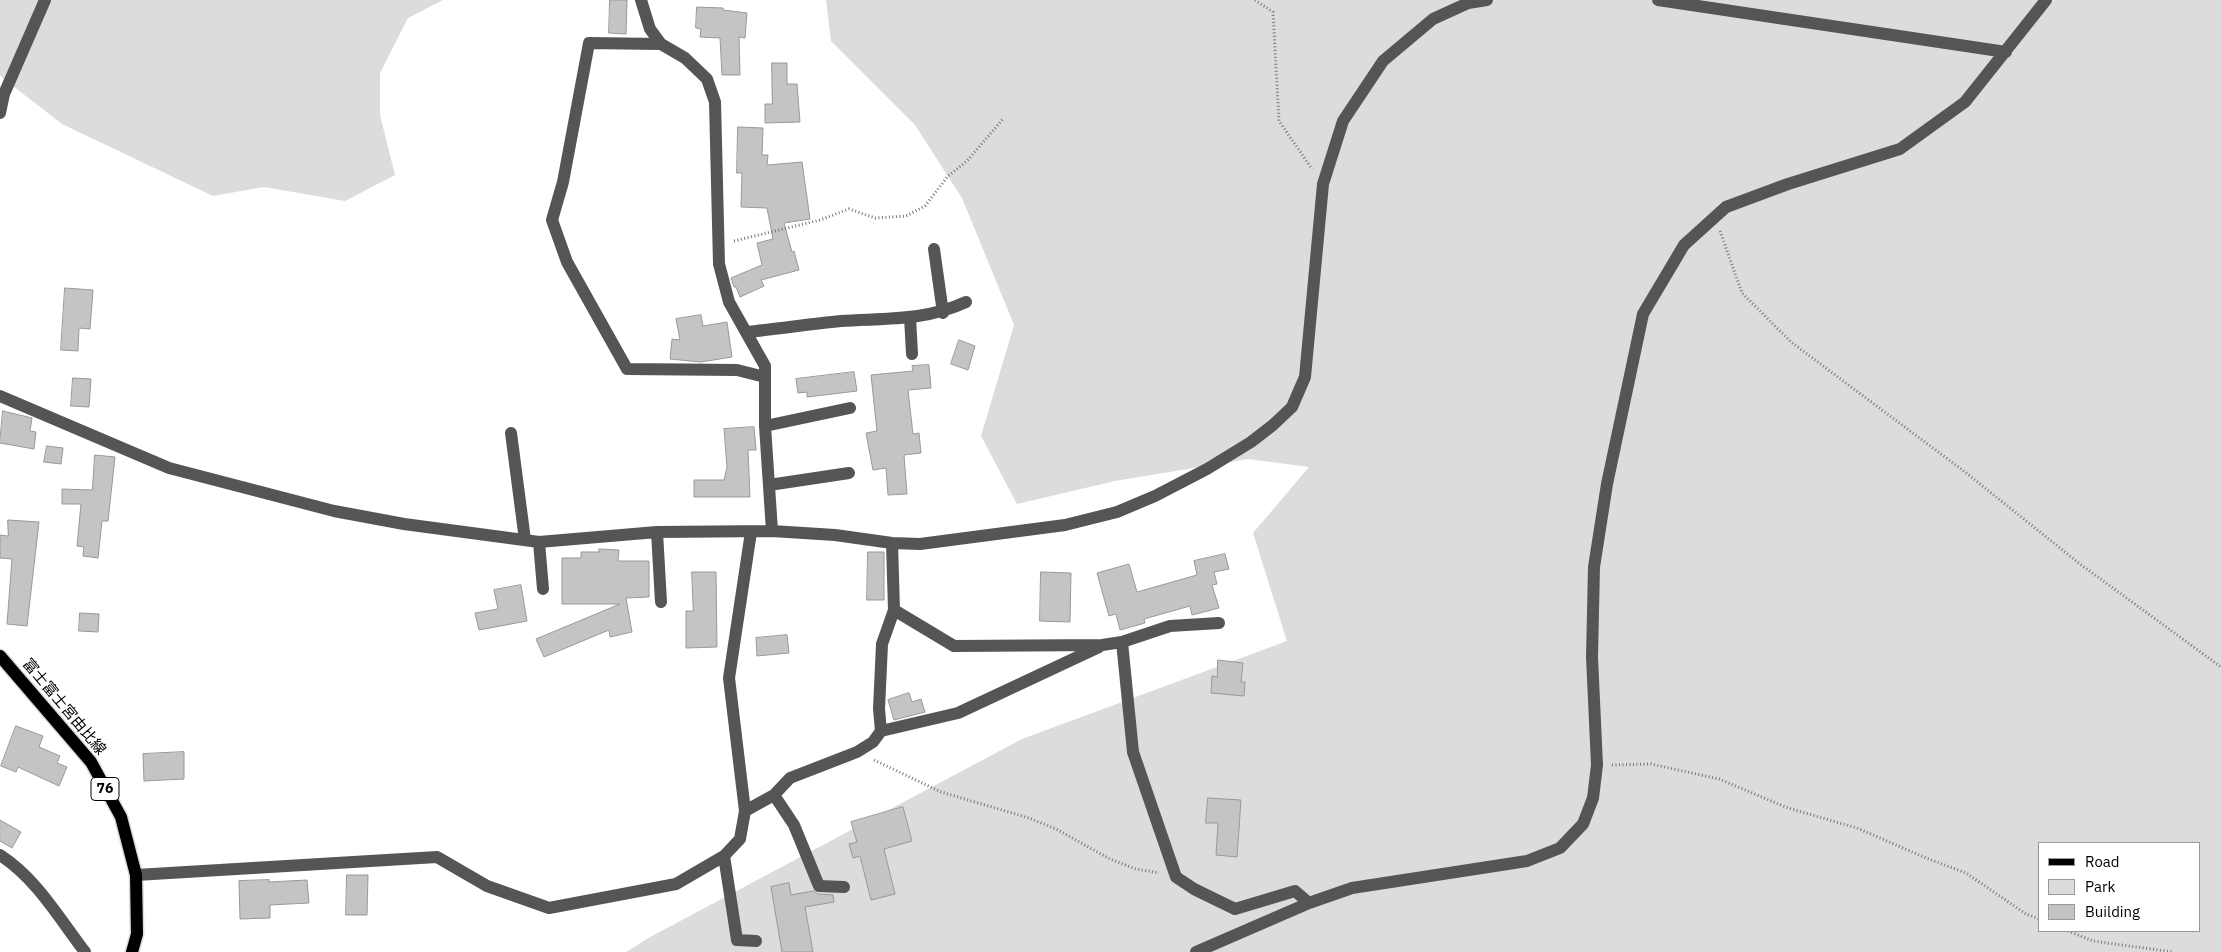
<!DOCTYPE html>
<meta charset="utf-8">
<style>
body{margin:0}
#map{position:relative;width:2221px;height:952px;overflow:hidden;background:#fff;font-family:"IBM Plex Sans",sans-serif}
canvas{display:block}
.legend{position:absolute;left:2038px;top:842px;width:162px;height:90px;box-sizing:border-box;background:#fff;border:1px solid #999;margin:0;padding:6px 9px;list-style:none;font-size:15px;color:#000}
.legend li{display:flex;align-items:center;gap:10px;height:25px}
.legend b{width:25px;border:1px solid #999}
</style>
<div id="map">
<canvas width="2221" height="952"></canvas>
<ul class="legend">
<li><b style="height:6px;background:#000"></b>Road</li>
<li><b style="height:14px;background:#dcdcdc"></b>Park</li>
<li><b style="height:14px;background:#c4c4c4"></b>Building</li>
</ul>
</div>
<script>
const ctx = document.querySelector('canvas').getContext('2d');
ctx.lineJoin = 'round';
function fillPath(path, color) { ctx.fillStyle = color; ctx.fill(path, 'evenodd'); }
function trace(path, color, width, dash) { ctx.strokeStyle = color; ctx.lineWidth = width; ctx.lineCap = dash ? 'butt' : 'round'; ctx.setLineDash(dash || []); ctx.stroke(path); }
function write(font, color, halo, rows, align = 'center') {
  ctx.font = font + ' "IBM Plex Sans","Noto Sans JP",sans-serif'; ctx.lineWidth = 4; ctx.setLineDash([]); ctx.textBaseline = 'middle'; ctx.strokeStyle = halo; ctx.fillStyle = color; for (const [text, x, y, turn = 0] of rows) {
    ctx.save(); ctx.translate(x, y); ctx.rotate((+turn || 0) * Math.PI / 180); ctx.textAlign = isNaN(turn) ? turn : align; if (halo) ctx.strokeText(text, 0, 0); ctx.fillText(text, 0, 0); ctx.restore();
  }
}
fillPath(new Path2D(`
 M0,0h443l-35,18 -28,55v42l15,60 -50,26 -81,-14 -51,9 -151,-72 -62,-48z
 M826,0h1395v952h-1595l26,-16 370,-197 265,-98 -34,-108 56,-66 -61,-8 -133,22 -98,23 -36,-68 33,-111 -52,-127 -47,-73 -84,-84zM2040,843h160v88h-160z`), '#dcdcdc');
const building = new Path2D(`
 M610,0h17l-1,34 -17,-1z
 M697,7l26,1v2l24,3 -2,25 -6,-1 1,38h-18l-2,-37 -20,-1 1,-8 -5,-1z
 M772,63h15v21h10l3,38 -35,1v-19h7z
 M738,127l25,1 -1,27h6l-1,10 35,-3 8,57 -26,4 8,29 2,-1 5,19 -38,10 3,6 -24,11 -4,-10h-2l-3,-9 31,-13 -5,-22 16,-4 -6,-31 -26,-1 1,-34h-5z
 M65,288l28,2 -3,39 -11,-1 -1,23 -17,-1z
 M701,315l2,11 24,-4 5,35 -31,5 -31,-3 2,-20 8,1 -4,-21z
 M959,340l16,6 -7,24 -17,-6z
 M929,365l2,23 -23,2 5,44 6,-1 2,20 -17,2 3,39 -19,1 -2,-27 -13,2 -7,-37 11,-2 -6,-56 42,-4 -1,-5z
 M854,372l3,19 -50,6v-5l-9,1 -2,-14z
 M73,378l18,1 -2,28 -18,-1z
 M3,411l29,7 -2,13 6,1 -2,17 -34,-6z
 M754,427l2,23h-8l2,47h-56v-17h30l3,-13 -3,-38z
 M47,446l16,2 -2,16 -17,-2z
 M95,455l20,2 -7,64h-6l-4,37 -15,-2 1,-9 -7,-1 4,-42h-19v-15l30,1z
 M8,520l31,2 -12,104 -20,-2 5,-65 -12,-1v-23l8,1z
 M599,549l20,1 -1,11h31v36l-23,1 6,34 -22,5 -1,-7 -65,27 -8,-18 84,-35h-58v-46h19v-6h18z
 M868,552h16v48h-17z
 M1225,554l4,15 -15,3 3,12 -5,1 7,23 -27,7 -2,-9 -46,13 1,4 -25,7 -4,-16 -7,2 -12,-43 32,-9 8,28 60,-17 -3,-14z
 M692,572h24l1,75 -31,1v-37h7z
 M1041,572l30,1 -1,49 -30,-1z
 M521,585l6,36 -48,9 -4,-17 23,-4 -4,-19z
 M80,613l19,1 -1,18 -19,-1z
 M787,635l2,18 -32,3 -1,-18z
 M1218,660l25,3 -2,19h4l-1,14 -33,-3 1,-17 5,1z
 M909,693l3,9 9,-3 4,13 -31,8 -6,-20z
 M16,726l27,10 -4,11 21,9 -3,7 10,4 -8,19 -41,-19 -2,5 -15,-6z
 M184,752v27l-40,2 -1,-27z
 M1208,798l33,2 -4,57 -21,-2 2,-32h-12z
 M903,807l9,34 -28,8 11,45 -24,6 -11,-44 -7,2 -4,-14 8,-2 -6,-20z
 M0,820l21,12 -9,16 -12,-7z
 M347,875h21l-1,40h-21z
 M269,880v2l38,-2 2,23 -39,2v13l-30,1 -1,-38z
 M789,883l2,12 22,-4 5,3 15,1 1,7 -29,5 8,45h-31l-11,-65z`);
fillPath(building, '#c4c4c4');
trace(building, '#999', 1);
const major = new Path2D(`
 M0,656l91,106 30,55 15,58 1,59 -5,18`);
trace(major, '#dbdbdb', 15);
trace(new Path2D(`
 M1255,0l18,12 6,109 33,48
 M1720,231l22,62 49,49 174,130 115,92 141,103
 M734,241l86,-21 29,-11 26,9 31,-2 19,-10 23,-30 19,-15 36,-42
 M874,760l67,32 88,26 27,11 54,30 26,10 23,4
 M1612,765l39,-1 68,15 69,29 69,20 69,30 40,15 60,41 14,5
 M2068,931l25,10 80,11`), '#777', 3, [1, 2.5]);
trace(new Path2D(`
 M641,0l9,29 11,15 24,14 22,21 8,23 4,162 10,38 36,64v60l7,105
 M1658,0l348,52
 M661,44l-72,-1 -26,139 -11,38 15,42 60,107 110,1 28,7
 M0,113l4,-19 41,-94
 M934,249l9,64
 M910,317l2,37
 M746,332c31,-3 63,-8 95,-11 44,-3 84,0 125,-19
 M0,396l169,72 165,43 70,13 135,18 118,-10 115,-1 63,4 57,8 28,1 145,-19 52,-13 38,-16 52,-27 44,-27 22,-17 19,-18 13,-30 18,-193 20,-63 40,-60 50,-42 35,-16 19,-3
 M765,426l85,-18
 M511,433l14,107
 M769,485l80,-12
 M657,532l4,70
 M539,542l4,47
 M892,543l2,67 60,36 148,-1 20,-3 48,-16 49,-3
 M1122,642l11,110 43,125 18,12 41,20 60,-18 14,12
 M881,731l-2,-22 3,-65 12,-34
 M774,795l20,30 25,61 25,1
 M745,811l29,-16 16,-17 67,-26 16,-10 8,-11 77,-18 141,-66
 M0,855c36,23 59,63 85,97
 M724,856l13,84 19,1
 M136,875l301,-18 50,29 62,22 127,-24 48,-28 16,-17 5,-28 -16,-133 22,-146
 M1196,952l113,-49 43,-15 175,-27 33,-13 23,-24 10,-26 4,-33 -5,-108 2,-90 13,-83 36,-170 41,-69 42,-38 62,-23 112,-35 65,-47 81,-102`), '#555', 12);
trace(major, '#000', 12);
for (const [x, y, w] of [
 [105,789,28]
]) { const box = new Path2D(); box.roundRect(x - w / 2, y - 11.5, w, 23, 4); ctx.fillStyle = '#fff'; ctx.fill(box); trace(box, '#000', 1); }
write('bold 14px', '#000', null, [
 ["76",105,789]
]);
write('15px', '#000', '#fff', [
 ["富士富士宮由比線",64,707,50]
]);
</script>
